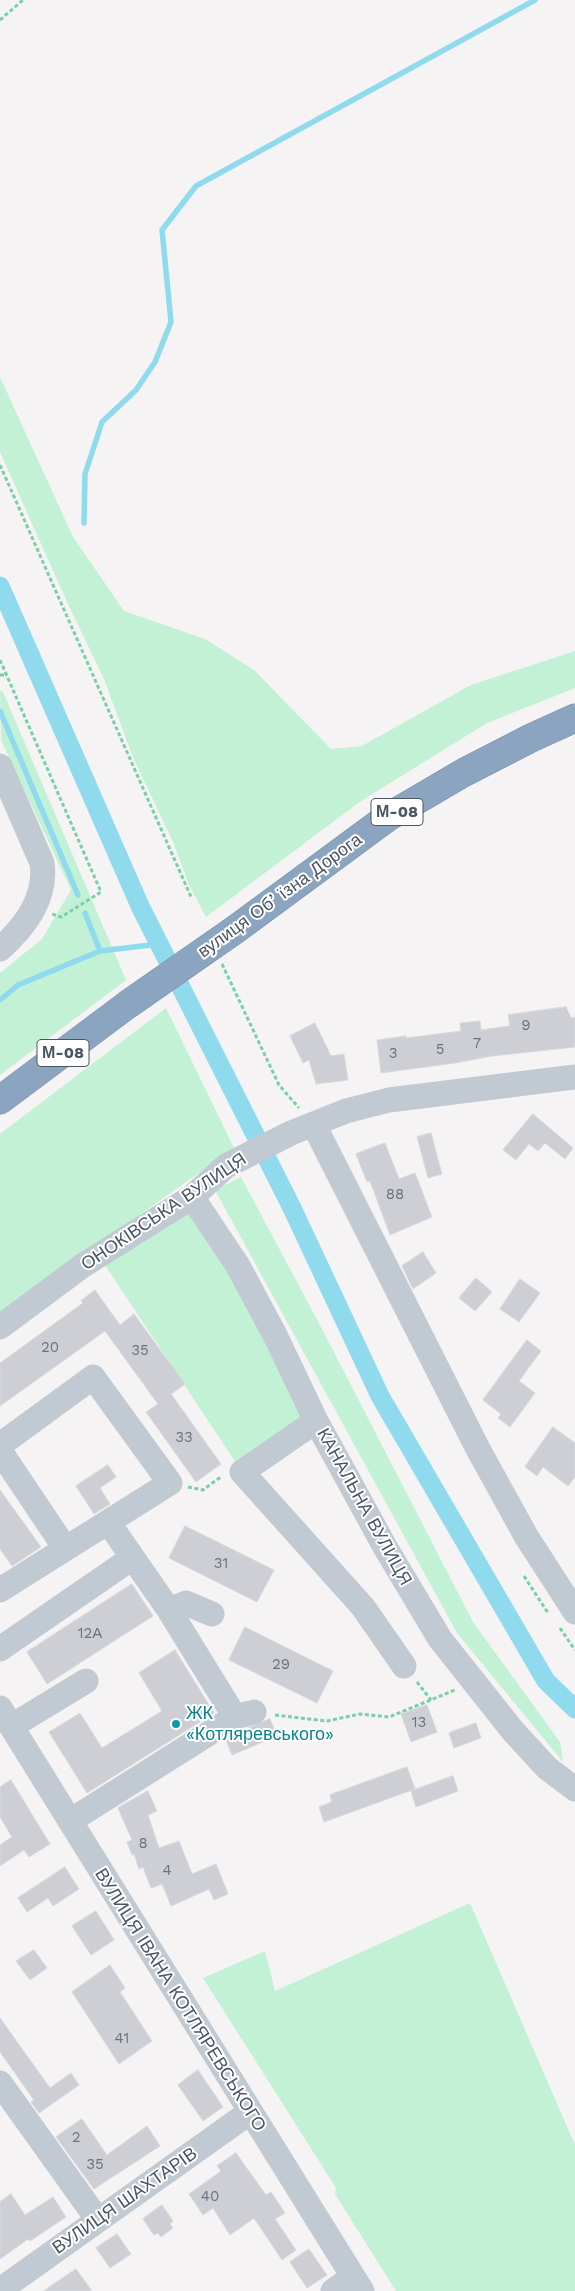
<!DOCTYPE html>
<meta charset="utf-8">
<style>
body{margin:0}
canvas{display:block;background:#f5f3f3}
</style>
<canvas width="575" height="2291"></canvas>
<script>
const ctx = document.querySelector('canvas').getContext('2d');
ctx.lineJoin = 'round';
function fillPath(path, color) { ctx.fillStyle = color; ctx.fill(path, 'evenodd'); }
function trace(path, color, width, dash) { ctx.strokeStyle = color; ctx.lineWidth = width; ctx.lineCap = dash ? 'butt' : 'round'; ctx.setLineDash(dash || []); ctx.stroke(path); }
function write(font, color, halo, rows, align = 'center') {
  ctx.font = font + ' "Work Sans",sans-serif'; ctx.lineWidth = 4; ctx.setLineDash([]); ctx.textBaseline = 'middle'; ctx.strokeStyle = halo; ctx.fillStyle = color; for (const [text, x, y, turn = 0] of rows) {
    ctx.save(); ctx.translate(x, y); ctx.rotate((+turn || 0) * Math.PI / 180); ctx.textAlign = isNaN(turn) ? turn : align; if (halo) ctx.strokeText(text, 0, 0); ctx.fillText(text, 0, 0); ctx.restore();
  }
}
fillPath(new Path2D(`
 M0,377l73,160 51,74 81,28 49,31 77,79 31,-3 109,-61 104,-34v37l-88,35 -126,78 -155,116 -16,-30 -17,-45 -41,-87 -28,-76 -37,-77 -67,-150z
 M0,690l3,2 123,288 -126,95v-102l42,-34 29,-49 -70,-150z
 M166,1008l68,140 -234,166v-180z
 M241,1177l81,152 151,293 87,120 3,20 -106,-129 -242,-443z
 M192,1197l124,224 -74,51 -143,-216z
 M470,1903l105,242v146h-179l-61,-97 1,-6 -133,-210 62,-27 10,40z`), '#c3f1d5');
trace(new Path2D(`
 M84,523l1,-49 17,-52 34,-32 19,-28 16,-40 -9,-92 34,-44 339,-186
 M0,711l78,184
 M85,913l15,38
 M0,1000l18,-15 82,-34 59,-7`), '#90daee', 5.5);
trace(new Path2D(`
 M0,586l140,320 152,302 88,188 166,285 29,28`), '#90daee', 19);
const building = new Path2D(`
 M566,1007l5,11 4,-1v30l-83,9 -37,7 -74,10 -4,-33 29,-4v2l55,-7 -1,-8 20,-2 1,9 29,-4 -2,-11z
 M315,1023l16,33 13,-2 4,26 -32,4 -7,-24 -6,3 -13,-27z
 M533,1114l40,34 -8,11 -20,-16 -7,8 -9,-7 -13,16 -13,-10z
 M431,1133l11,41 -14,4 -11,-41z
 M385,1143l14,36 16,-6 17,44 -42,18 -20,-54 -3,1 -11,-28z
 M423,1252l13,21 -23,16 -11,-23z
 M476,1278l16,14 -17,19 -16,-13z
 M520,1279l20,14 -21,29 -19,-13z
 M95,1290l25,35 14,-11 51,70 -14,10 50,70 -25,18 -50,-70 12,-8 -53,-73 -105,75v-43l83,-60 -2,-2z
 M527,1340l14,11 -22,30 16,12 -25,34 -12,-9 3,-4 -18,-14z
 M553,1427l22,16v34l-7,9 -25,-19 -6,9 -12,-9z
 M108,1465l8,12 -16,11 10,16 -16,10 -18,-28z
 M0,1490l41,57 -29,19 -12,-17z
 M185,1526l89,44 -17,32 -88,-44z
 M132,1584l21,32 -106,68 -20,-32z
 M245,1627l88,44 -16,32 -88,-43z
 M175,1650l39,63 -127,80 -38,-61 31,-19 22,35 60,-37 -23,-38z
 M427,1705l10,27 -26,10 -10,-28z
 M270,1719l7,17 -45,19 -6,-15 10,-7z
 M476,1723l5,15 -27,10 -5,-15z
 M407,1767l8,22 -91,33 -5,-15 13,-5 -2,-7z
 M453,1776l5,15 -42,16 -5,-16z
 M11,1780l39,64 -21,13 -5,-7 -24,16v-21l12,-8 -12,-20v-30z
 M148,1791l9,20 -9,4 11,33 20,-7 13,33 24,-10 12,30 -14,6 -5,-11 -38,17 -9,-22 -11,4 -8,-21 -4,2 -5,-15 -2,1 -5,-13 5,-2 -14,-32z
 M65,1867l14,22 -26,17 -5,-8 -21,14 -9,-14z
 M96,1911l18,29 -23,15 -19,-29z
 M34,1950l13,18 -17,12 -14,-19z
 M110,1965l15,23 -5,4 32,49 -33,23 -47,-72z
 M0,2018l50,70 21,-15 8,12 -40,28 -8,-11 3,-2 -34,-48z
 M198,2070l25,37 -20,14 -25,-36z
 M82,2119l25,36 40,-29 13,20 -66,43 -38,-52z
 M236,2153l30,42 5,-3 14,21 -10,6 21,31 -14,10 -28,-42 -24,17 -17,-27 -10,7 -14,-21 32,-23 -4,-5z
 M11,2194l14,21 28,-18 13,20 -36,24 -2,-2 -28,20v-57z
 M162,2205l11,16 -3,3 3,4 -12,9 -3,-4 -4,2 -11,-16z
 M117,2234l14,20 -21,14 -14,-20z
 M309,2249l18,26 -20,13 -17,-26z
 M76,2269l16,22h-48z`);
fillPath(building, '#cdcfd5');
trace(building, '#d7d9de', 1);
const highway = new Path2D(`
 M236,929l152,-112 75,-44 68,-35 44,-20
 M0,1100l127,-95`);
trace(highway, '#7690ad', 29);
trace(new Path2D(`
 M0,20l23,-20
 M0,465l192,434
 M0,660l101,232 -40,25 -9,-3
 M0,675h7
 M222,964l57,121 20,23
 M188,1487l15,3 19,-14
 M524,1576l24,37
 M560,1628l15,22
 M417,1682l14,18
 M275,1715l52,6 33,-7 29,3 66,-27`), '#7ad0a6', 3, [4, 2.5]);
trace(new Path2D(`
 M0,766l42,97c5,35 -17,64 -42,86
 M314,1125l164,324 48,87 49,76
 M192,1197l46,69 38,71 40,84 69,126 55,92 73,92 34,37 28,21
 M0,1327l82,-61 110,-69 34,-31 65,-33 55,-22 43,-11 186,-23
 M316,1421l-74,51 121,135 41,59
 M0,1445l93,-68 77,106 -170,107
 M0,1451l65,97
 M108,1522l61,88 66,107 19,-5
 M169,1610l17,-7 26,11
 M0,1649l132,-91
 M0,1708l362,583
 M12,1726l74,-45
 M70,1821l165,-104
 M0,2083l98,137
 M0,2290l250,-178
 M333,2291l20,-14`), '#c1cad2', 25);
trace(highway, '#8ba5c1', 28);
const highwayBridge = new Path2D(`
 M127,1005l109,-76`);
trace(highwayBridge, '#7690ad', 29, []);
trace(highwayBridge, '#8ba5c1', 28);
for (const [x, y, r, color] of [
 [176,1724,5,"#0f9aa8"]
]) { const dot = new Path2D(); dot.arc(x, y, r, 0, 2 * Math.PI); ctx.fillStyle = color; ctx.fill(dot); trace(dot, '#fff', 2); }
write('15px', '#6b747e', null, [
 ["9",526,1026],
 ["7",477,1044],
 ["5",440,1050],
 ["3",393,1054],
 ["88",395,1195],
 ["20",50,1348],
 ["35",140,1351],
 ["33",184,1438],
 ["31",221,1564],
 ["12А",90,1634],
 ["29",281,1665],
 ["13",419,1723],
 ["8",143,1844],
 ["4",167,1871],
 ["41",122,2039],
 ["2",76,2138],
 ["35",95,2165],
 ["40",210,2197]
]);
for (const [x, y, w] of [
 [397,812,52],
 [63,1053,52]
]) { const box = new Path2D(); box.roundRect(x - w / 2, y - 13.5, w, 27, 4); ctx.fillStyle = '#fff'; ctx.fill(box); trace(box, '#4a5661', 1); }
write('bold 16px', '#4a5661', null, [
 ["М-08",397,812],
 ["М-08",63,1053]
]);
write('18px', '#4a5661', '#fff', [
 ["вулиця Обʼїзна Дорога",280,896,-36],
 ["ОНОКІВСЬКА ВУЛИЦЯ",164,1212,-34],
 ["КАНАЛЬНА ВУЛИЦЯ",364,1507,61],
 ["ВУЛИЦЯ ІВАНА КОТЛЯРЕВСЬКОГО",180,2000,58],
 ["ВУЛИЦЯ ШАХТАРІВ",125,2201,-35]
]);
write('18px', '#0d838f', '#fff', [
 ["ЖК",186,1714],
 ["«Котляревського»",186,1735]
], 'left');
</script>
